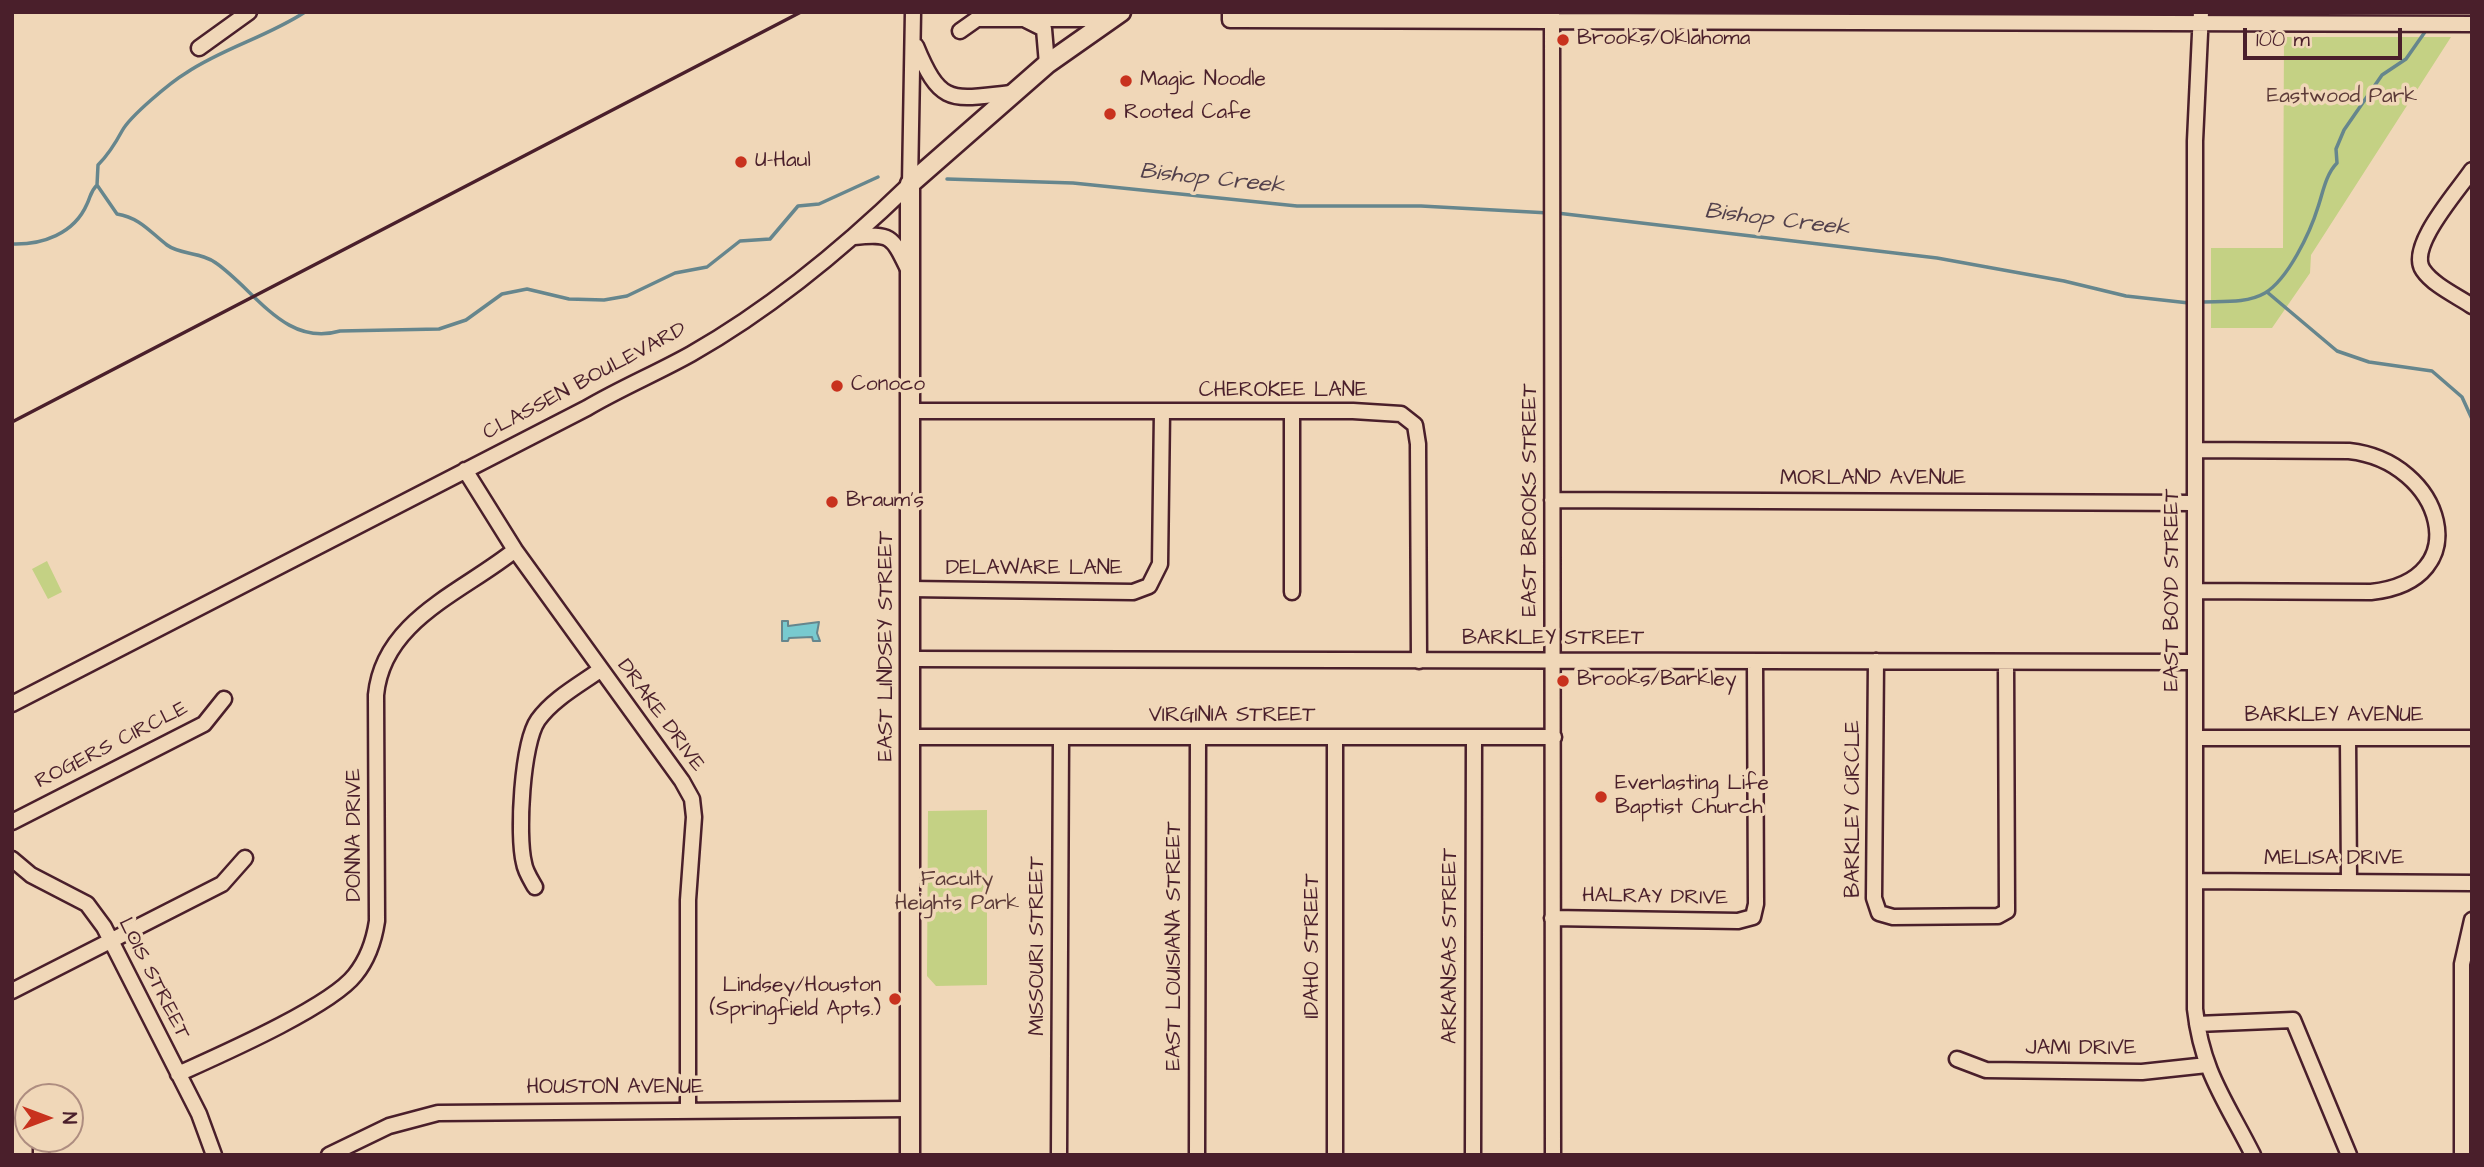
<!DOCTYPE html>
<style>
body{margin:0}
#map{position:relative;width:2484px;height:1167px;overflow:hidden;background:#f0d7b8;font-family:"Architects Daughter",sans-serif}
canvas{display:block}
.frame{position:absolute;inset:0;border:14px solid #4a1f2b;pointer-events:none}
.north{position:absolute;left:14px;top:1083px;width:70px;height:70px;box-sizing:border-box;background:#f0d7b8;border:2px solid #ae8d80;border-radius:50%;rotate:90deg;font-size:19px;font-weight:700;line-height:28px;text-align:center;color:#4a1f2b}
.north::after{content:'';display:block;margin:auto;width:24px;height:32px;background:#c8321e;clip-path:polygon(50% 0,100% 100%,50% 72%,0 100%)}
.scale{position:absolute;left:2243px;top:28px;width:159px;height:32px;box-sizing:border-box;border:4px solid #4a1f2b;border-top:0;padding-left:9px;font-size:21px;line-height:24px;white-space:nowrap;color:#4a1f2b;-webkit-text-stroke:5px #f0d7b8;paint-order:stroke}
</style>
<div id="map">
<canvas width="2484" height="1167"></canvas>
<div class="frame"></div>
<div class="north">N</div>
<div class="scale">100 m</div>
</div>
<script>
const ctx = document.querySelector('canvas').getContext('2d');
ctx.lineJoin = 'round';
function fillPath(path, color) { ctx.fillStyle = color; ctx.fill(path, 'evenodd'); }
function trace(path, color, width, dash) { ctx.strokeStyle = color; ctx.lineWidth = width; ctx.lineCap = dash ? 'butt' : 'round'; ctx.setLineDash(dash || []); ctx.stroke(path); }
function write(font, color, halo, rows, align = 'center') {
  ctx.font = font + ' "Architects Daughter",sans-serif'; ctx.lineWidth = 7; ctx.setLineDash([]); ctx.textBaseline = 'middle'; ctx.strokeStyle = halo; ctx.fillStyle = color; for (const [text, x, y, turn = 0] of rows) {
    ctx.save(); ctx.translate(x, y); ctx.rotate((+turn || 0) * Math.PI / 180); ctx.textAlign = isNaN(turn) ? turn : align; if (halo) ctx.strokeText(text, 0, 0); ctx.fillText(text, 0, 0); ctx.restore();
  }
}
fillPath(new Path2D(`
 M2284,37h167l-140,218 -1,18 -38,55h-61v-80h72z
 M47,561l15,31 -14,7 -16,-30z
 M987,810v175l-51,1 -9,-10 1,-165z`), '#c4d184');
const water = new Path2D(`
 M782,621h6v5l31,-4 -2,11 3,8h-7l-1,-4 -23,1 -1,3h-6z`);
fillPath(water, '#78cacf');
trace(water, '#66868d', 2);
trace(new Path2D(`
 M947,179l126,4 224,23h124l128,7
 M97,185l20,29c23,4 32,17 50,31 13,10 35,7 49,18 40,28 69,84 124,68l99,-2 27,-9 36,-26 25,-5 42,10 35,1 23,-4 48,-23 32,-6 33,-26 30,-2 28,-33 21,-2 59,-27
 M97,185l1,-20c11,-11 17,-21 24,-34 8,-15 49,-49 64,-58 37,-25 81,-36 119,-61
 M1557,213l380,45 127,23 62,15 63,7
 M12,244c30,1 62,-10 75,-40 4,-8 3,-12 10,-19
 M2267,292l70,59 32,11 63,9 30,26 10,22
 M2201,302c20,-1 45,2 64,-9 23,-14 45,-60 53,-86 5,-15 8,-33 19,-44l-1,-14 8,-19 38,-55 24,-16 21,-30`), '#66868d', 3.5);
const minor = new Path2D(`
 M1230,12v8h11l1231,4
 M2201,12l-6,129v868c7,63 31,92 58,146
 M1552,14l1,1141
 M1026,20l18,9 3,35
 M960,31l17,-12h133
 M916,46c25,61 36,53 96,47
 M199,48l50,-36
 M2472,170c-14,21 -65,77 -49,100 10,15 34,26 49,36
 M854,237c37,-4 38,-1 54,32
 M912,411h441l48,3 14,11 3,19 1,217
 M465,470l50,80 167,231 10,18 2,18 -6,83v210
 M1552,500l643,3
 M910,589l223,3 16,-6 11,-22 2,-152
 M2195,591l176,1c108,-11 72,-131 -22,-141l-154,-1
 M1292,592v-179
 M911,659l1283,3
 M1876,661l-2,237 5,15 14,4 105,-1 9,-5 -1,-249
 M12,704l575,-296c34,-20 70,-35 104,-54 81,-46 152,-105 219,-170l3,-172
 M910,737h644
 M2196,738h276
 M2348,738l1,143
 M12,822l192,-98 20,-25
 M12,859l19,16 56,29 17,23 95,187 15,41
 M2195,881l277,2
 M535,887c-4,-7 -10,-16 -11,-24 -7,-28 -2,-120 14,-143 15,-21 41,-35 62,-50
 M1552,918l186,3 15,-4 3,-13 -1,-242
 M12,991l210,-107 23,-26
 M2197,1024l96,-4 56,135
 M1957,1059l29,11 156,2 65,-7
 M178,1074c42,-19 152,-67 177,-99 13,-16 19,-34 22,-54l-1,-226c7,-75 87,-103 139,-145
 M41,1155v-10
 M329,1155l60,-29 49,-13 473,-4
 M1059,1155l2,-417
 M1197,1155l1,-417
 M1335,1155v-418
 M1473,1155l1,-417
 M2462,1155v-191l10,-44`);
const major = new Path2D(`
 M910,1155v-971l137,-120 74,-52`);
trace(minor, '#4a1f2b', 19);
trace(major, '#4a1f2b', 23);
trace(minor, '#f0d7b8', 14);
trace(major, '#f0d7b8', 18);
trace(new Path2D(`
 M12,422l789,-410`), '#4a1f2b', 3.5);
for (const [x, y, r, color] of [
 [1563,40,7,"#c8321e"],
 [1126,81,7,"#c8321e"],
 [1110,114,7,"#c8321e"],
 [741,162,7,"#c8321e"],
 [837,386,7,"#c8321e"],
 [832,502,7,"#c8321e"],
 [1563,681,7,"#c8321e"],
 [1601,797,7,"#c8321e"],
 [895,999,7,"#c8321e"]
]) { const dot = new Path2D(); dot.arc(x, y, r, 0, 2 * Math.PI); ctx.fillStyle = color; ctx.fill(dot); trace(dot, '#f0d7b8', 2.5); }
write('21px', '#4a1f2b', '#f0d7b8', [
 ["Brooks/Oklahoma",1577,40],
 ["Magic Noodle",1140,81],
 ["Rooted Cafe",1124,114],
 ["U-Haul",755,162],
 ["Conoco",851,386],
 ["Braum's",846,502],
 ["Brooks/Barkley",1577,681],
 ["Everlasting Life",1615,785],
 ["Baptist Church",1615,809],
 ["Lindsey/Houston",881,987,"right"],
 ["(Springfield Apts.)",881,1011,"right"]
], 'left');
write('21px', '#5c3a38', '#f0d7b8', [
 ["Eastwood Park",2342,98],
 ["Faculty",957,881],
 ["Heights Park",957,905]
]);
write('21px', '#4a1f2b', '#f0d7b8', [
 ["CLASSEN BOULEVARD",585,382,-28],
 ["CHEROKEE LANE",1283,392],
 ["MORLAND AVENUE",1873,480],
 ["EAST BROOKS STREET",1532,500,-90],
 ["DELAWARE LANE",1034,570],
 ["EAST BOYD STREET",2174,590,-90],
 ["BARKLEY STREET",1553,640],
 ["EAST LINDSEY STREET",888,646,-90],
 ["DRAKE DRIVE",660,716,54],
 ["VIRGINIA STREET",1232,717],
 ["BARKLEY AVENUE",2334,717],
 ["ROGERS CIRCLE",112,746,-27],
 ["BARKLEY CIRCLE",1855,809,-90],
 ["DONNA DRIVE",356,835,-90],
 ["MELISA DRIVE",2334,860],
 ["HALRAY DRIVE",1655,898,1],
 ["MISSOURI STREET",1039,946,-90],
 ["EAST LOUISIANA STREET",1176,946,-90],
 ["IDAHO STREET",1314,946,-90],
 ["ARKANSAS STREET",1452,946,-90],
 ["LOIS STREET",153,979,63],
 ["JAMI DRIVE",2081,1050],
 ["HOUSTON AVENUE",615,1089]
]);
write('italic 23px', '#53414c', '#f0d7b8', [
 ["Bishop Creek",1212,180,6],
 ["Bishop Creek",1777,221,7]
]);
</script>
